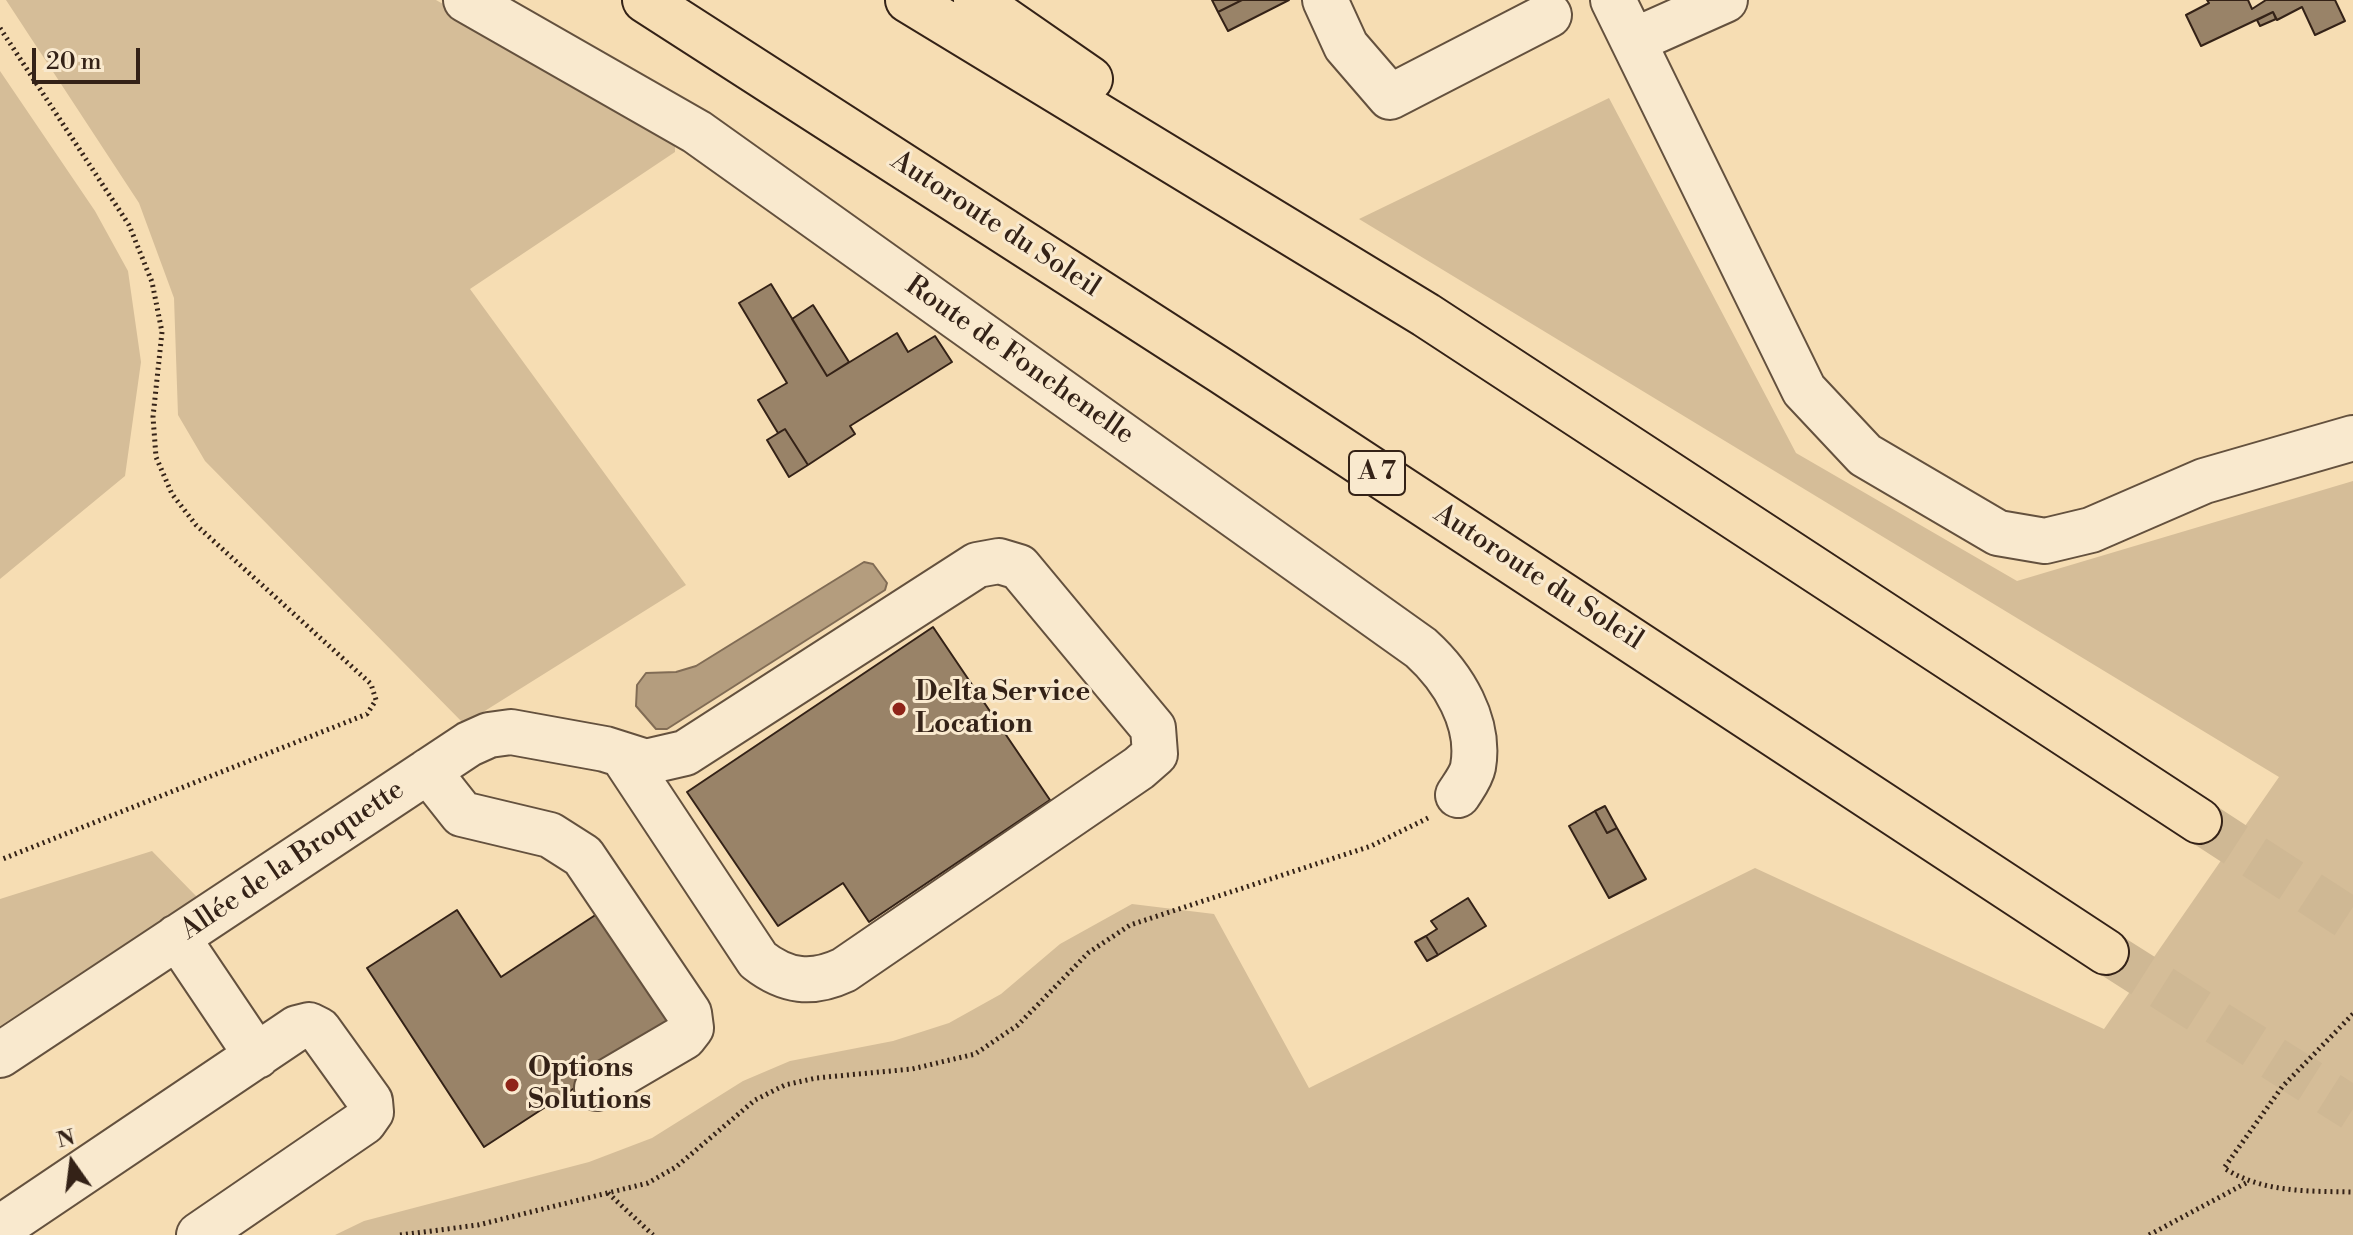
<!DOCTYPE html>
<meta charset="utf-8">
<style>
body{margin:0}
#map{position:relative;width:2353px;height:1235px;overflow:hidden;background:#f6ddb3;font-family:"Libre Bodoni",serif}
canvas{display:block}
.north{position:absolute;left:32px;top:1123px;width:80px;height:80px;-webkit-text-stroke:6px #f9e9ce;paint-order:stroke;rotate:346deg;font-size:22px;font-weight:700;line-height:32px;text-align:center;color:#342217}
.north::after{content:'';display:block;margin:auto;width:28px;height:36px;background:#342217;clip-path:polygon(50% 0,100% 100%,50% 72%,0 100%)}
.scale{position:absolute;left:32px;top:48px;width:108px;height:36px;box-sizing:border-box;border:4px solid #342217;border-top:0;padding-left:10px;font-size:24px;line-height:28px;white-space:nowrap;color:#342217;-webkit-text-stroke:6px #f9e9ce;paint-order:stroke}
</style>
<div id="map">
<canvas width="2353" height="1235"></canvas>
<div class="north">N</div>
<div class="scale">20 m</div>
</div>
<script>
const ctx = document.querySelector('canvas').getContext('2d');
ctx.lineJoin = 'round';
function fillPath(path, color) { ctx.fillStyle = color; ctx.fill(path, 'evenodd'); }
function trace(path, color, width, dash) { ctx.strokeStyle = color; ctx.lineWidth = width; ctx.lineCap = dash ? 'butt' : 'round'; ctx.setLineDash(dash || []); ctx.stroke(path); }
function write(font, color, halo, rows, align = 'center') {
  ctx.font = font + ' "Libre Bodoni",serif'; ctx.lineWidth = 6; ctx.setLineDash([]); ctx.textBaseline = 'middle'; ctx.strokeStyle = halo; ctx.fillStyle = color; for (const [text, x, y, turn = 0] of rows) {
    ctx.save(); ctx.translate(x, y); ctx.rotate((+turn || 0) * Math.PI / 180); ctx.textAlign = isNaN(turn) ? turn : align; if (halo) ctx.strokeText(text, 0, 0); ctx.fillText(text, 0, 0); ctx.restore();
  }
}
fillPath(new Path2D(`
 M6,0h430l239,136v16l-205,137 216,296 -222,139 -259,-263 -27,-46 -4,-117 -35,-95z
 M0,71l95,140 33,60 13,91 -16,114 -125,103z
 M1609,98l187,355 221,128 336,-100v754h-2018l29,-14 225,-59 63,-24 91,-57 47,-20 103,-20 56,-18 52,-29 59,-50 72,-40 82,10 95,174 446,-220 349,161 175,-252 -920,-558z
 M152,851l45,46 -197,129v-127z`), '#d5bd98');
const water = new Path2D(`
 M864,562l9,2 14,19 -2,7 -218,139h-11l-20,-23 1,-21 9,-12 30,-1 20,-6z`);
fillPath(water, '#b49d7e');
trace(water, '#816c55', 2);
const building = new Path2D(`
 M1212,0h30l-24,12z
 M1242,0h47l-61,31 -10,-19z
 M2207,0h41l4,9 14,-9h69l10,21 -30,14 -13,-28 -25,13 -4,-8 -72,34 -15,-31 23,-12z
 M2273,12l3,7 -16,7 -3,-6z
 M771,284l56,92 70,-43 11,19 27,-16 17,26 -102,64 5,8 -47,31 -23,-36 -7,4 -20,-33 29,-17 -48,-80z
 M813,305l36,57 -22,14 -35,-57z
 M785,429l23,36 -19,12 -22,-37z
 M933,627l117,173 -181,122 -26,-39 -65,43 -91,-134z
 M1605,806l12,22 -10,5 -12,-22z
 M1595,811l12,22 10,-5 29,51 -37,19 -40,-72z
 M1468,898l18,28 -48,29 -12,-19 11,-7 -6,-8z
 M457,910l44,67 102,-67 73,112 -192,125 -117,-179z
 M1426,936l12,19 -11,6 -12,-19z`);
fillPath(building, '#998368');
trace(building, '#342217', 2);
trace(new Path2D(`
 M2199,821l154,100
 M2106,952l247,157`), '#cfb894', 44, [44, 22]);
const minor = new Path2D(`
 M466,0l231,132 724,516c32,29 60,74 52,119 -2,10 -10,20 -15,28
 M1325,0l21,46 44,51 159,-82
 M1613,0l191,390 61,65 133,78 47,8 46,-11 113,-49 149,-43
 M1633,41l92,-41
 M428,771l34,43 88,21 33,21 106,157 2,15 -7,9 -87,51
 M177,937l80,119
 M0,1055l469,-311 20,-9 22,-3 94,17 41,13 39,-9 292,-188 22,-4 20,6 134,161 2,26 -16,14 -295,202c-32,15 -58,12 -86,-10l-135,-204
 M0,1228l297,-200 12,-3 10,5 51,71 1,11 -7,10 -165,113`);
const highway = new Path2D(`
 M645,0l578,372 883,580
 M908,0l518,315 773,506
 M976,0l114,79`);
trace(minor, '#64513e', 48);
trace(highway, '#342217', 48);
trace(new Path2D(`
 M0,28l129,197 23,57 10,50 -9,85 3,40 16,37 24,31 175,159 5,16 -9,14 -367,146
 M2353,1014l-71,73 -58,81c39,25 84,23 129,24
 M608,1193l45,42
 M400,1235l78,-10 170,-42 28,-16 79,-67 30,-15 31,-7 96,-9 63,-15 43,-29 70,-72 42,-28 241,-79 57,-28
 M2149,1235l97,-52`), '#342217', 5, [2, 4]);
trace(minor, '#f9e9ce', 44);
trace(highway, '#f6ddb3', 44);
for (const [x, y, r, color] of [
 [899,709,8,"#8f2418"],
 [512,1085,8,"#8f2418"]
]) { const dot = new Path2D(); dot.arc(x, y, r, 0, 2 * Math.PI); ctx.fillStyle = color; ctx.fill(dot); trace(dot, '#f9e9ce', 3); }
for (const [x, y, w] of [
 [1377,473,56]
]) { const box = new Path2D(); box.roundRect(x - w / 2, y - 22, w, 44, 6); ctx.fillStyle = '#f9e9ce'; ctx.fill(box); trace(box, '#342217', 2); }
write('bold 26px', '#342217', null, [
 ["A 7",1377,473]
]);
write('28px', '#342217', '#f9e9ce', [
 ["Autoroute du Soleil",995,225,33],
 ["Route de Fonchenelle",1019,361,35],
 ["Autoroute du Soleil",1538,578,33],
 ["Allée de la Broquette",293,861,-34]
]);
write('bold 28px', '#342217', '#f9e9ce', [
 ["Delta Service",915,693],
 ["Location",915,725],
 ["Options",528,1069],
 ["Solutions",528,1101]
], 'left');
</script>
